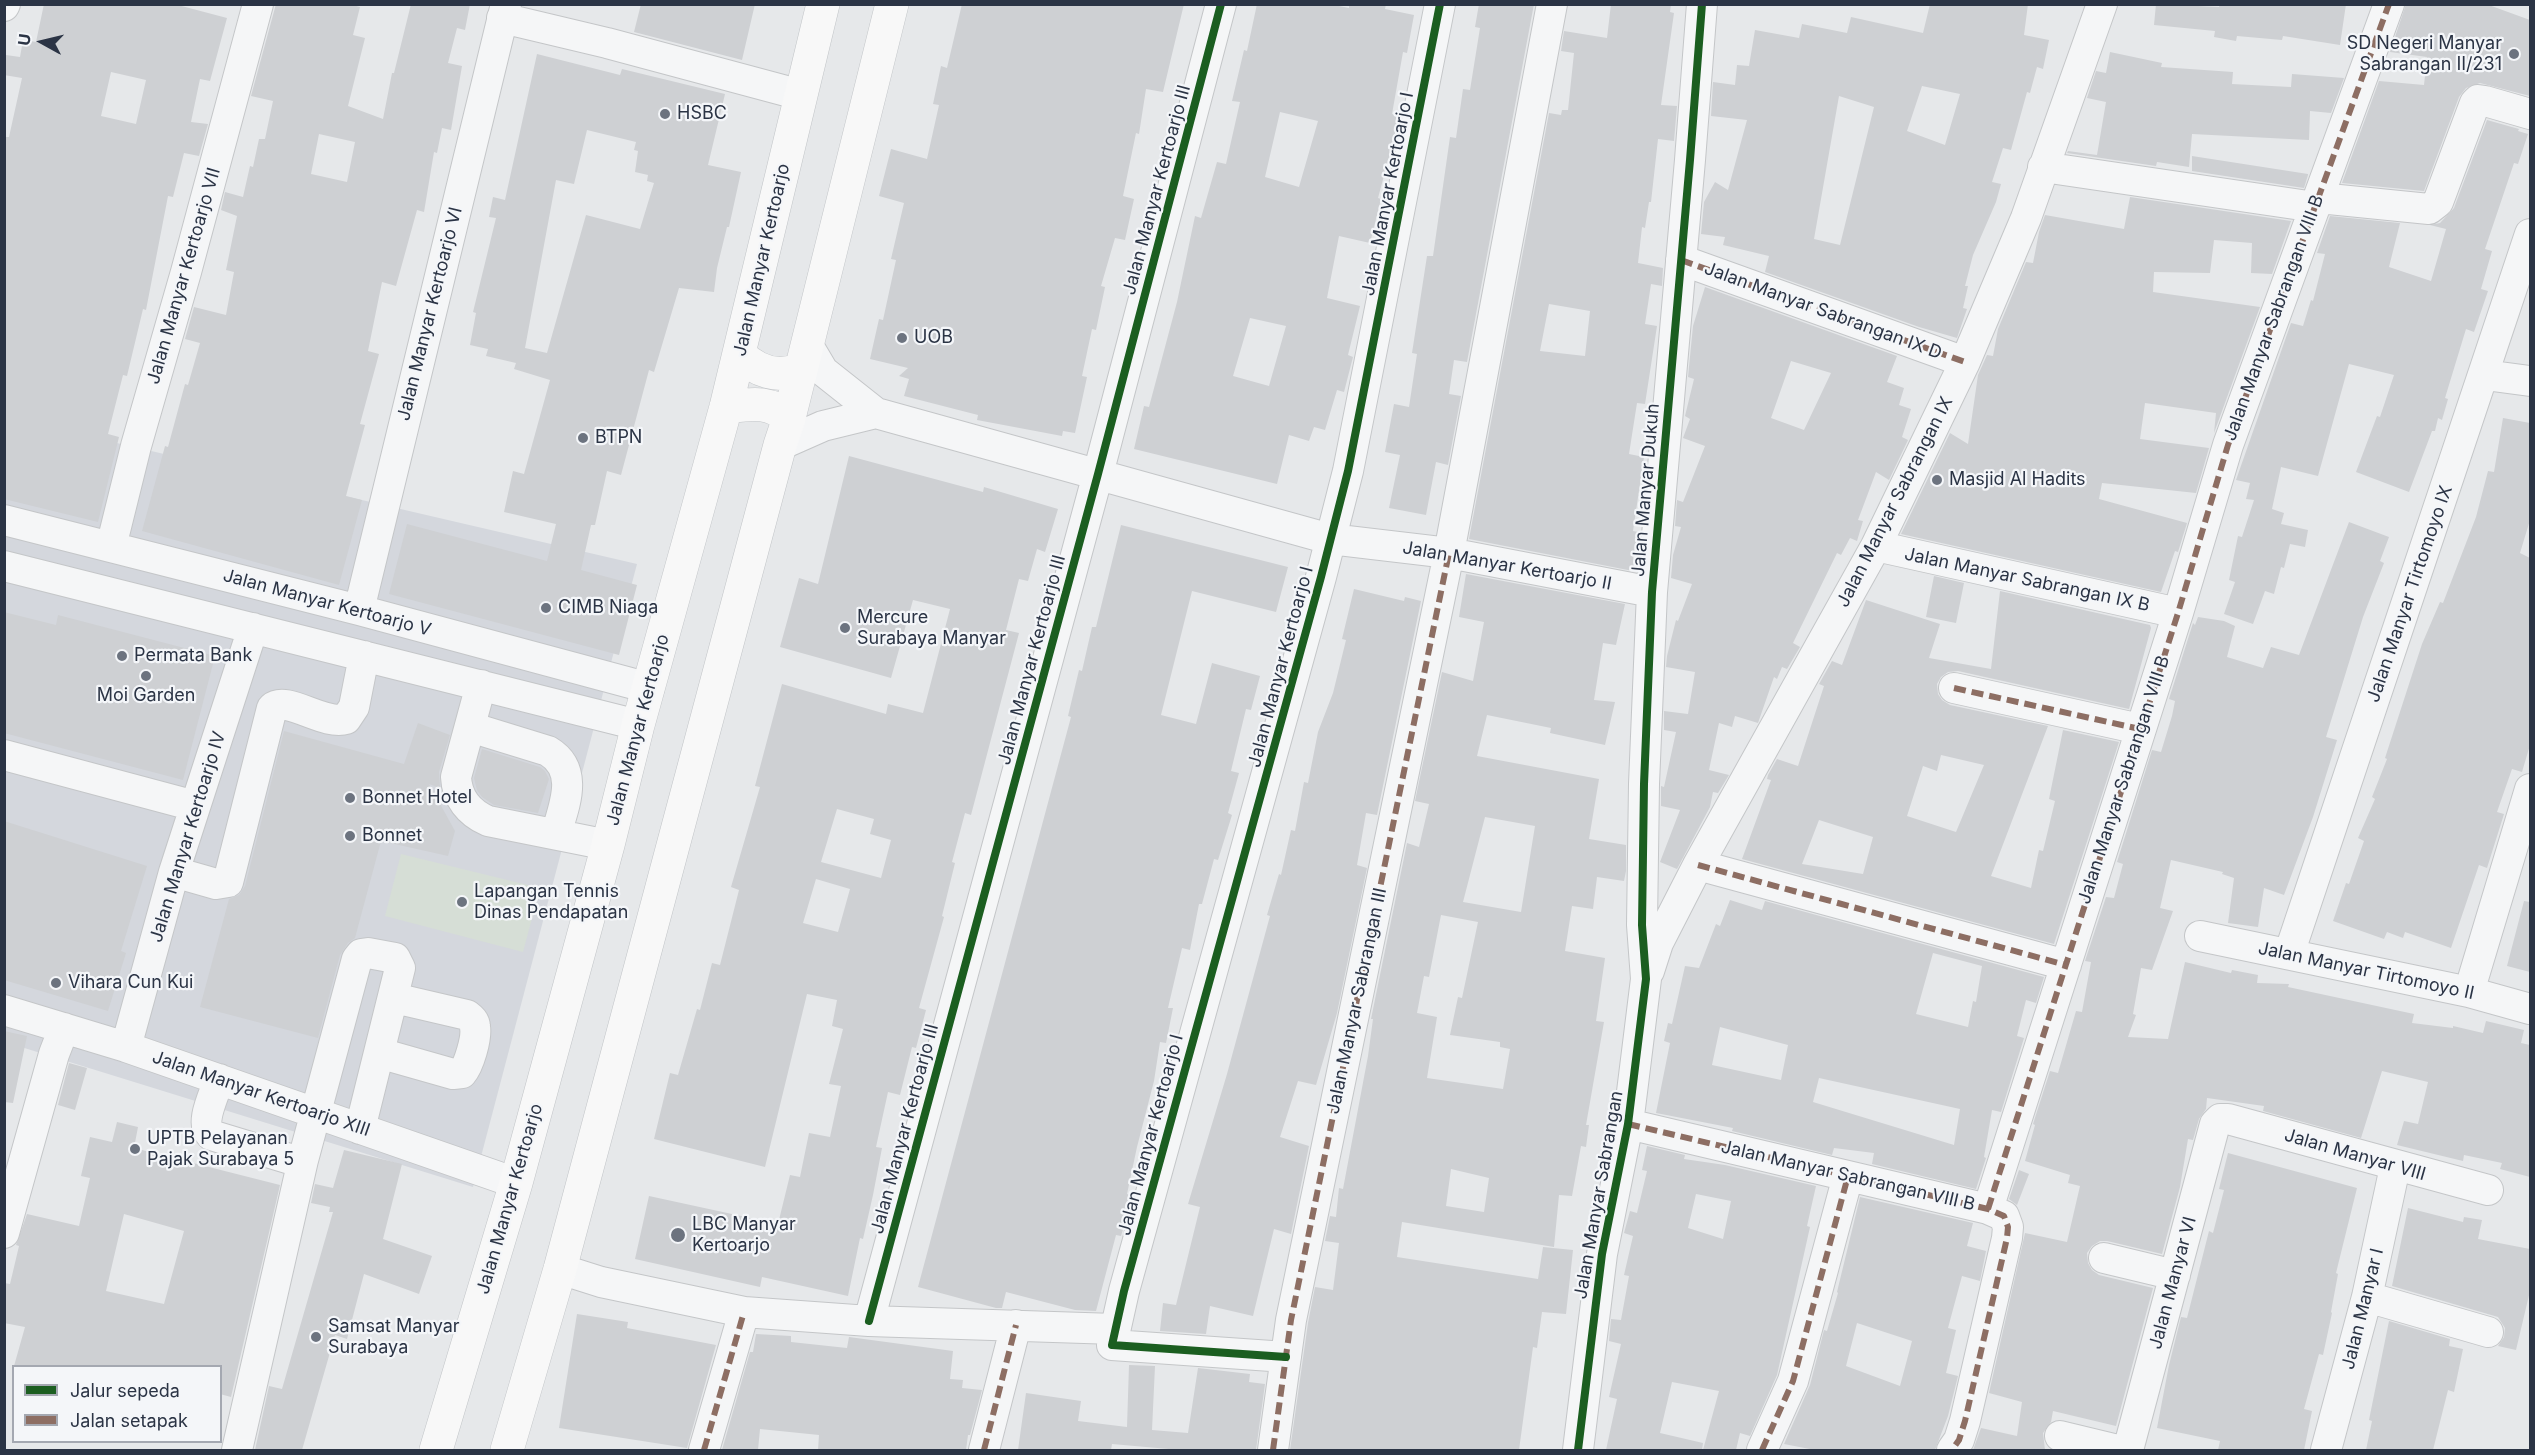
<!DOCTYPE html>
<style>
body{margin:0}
#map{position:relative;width:2535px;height:1455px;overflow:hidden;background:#e6e8ea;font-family:Inter,sans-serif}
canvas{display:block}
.frame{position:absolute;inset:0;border:6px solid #2b3445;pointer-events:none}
.legend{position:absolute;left:12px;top:1365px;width:210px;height:78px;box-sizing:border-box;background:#f4f6f9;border:2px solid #a4a8b1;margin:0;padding:8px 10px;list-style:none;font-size:18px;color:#2b3445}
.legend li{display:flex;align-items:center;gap:12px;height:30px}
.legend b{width:30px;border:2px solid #a4a8b1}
.north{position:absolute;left:12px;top:12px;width:60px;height:60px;-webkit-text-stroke:4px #f4f6f9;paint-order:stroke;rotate:278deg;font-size:16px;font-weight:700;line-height:24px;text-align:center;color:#2b3445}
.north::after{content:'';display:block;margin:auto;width:21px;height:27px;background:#2b3445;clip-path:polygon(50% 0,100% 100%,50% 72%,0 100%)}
</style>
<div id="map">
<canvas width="2535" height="1455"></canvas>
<div class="frame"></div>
<ul class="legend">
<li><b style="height:8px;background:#1b5e20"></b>Jalur sepeda</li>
<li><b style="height:8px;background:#8d6e63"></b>Jalan setapak</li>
</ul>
<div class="north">U</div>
</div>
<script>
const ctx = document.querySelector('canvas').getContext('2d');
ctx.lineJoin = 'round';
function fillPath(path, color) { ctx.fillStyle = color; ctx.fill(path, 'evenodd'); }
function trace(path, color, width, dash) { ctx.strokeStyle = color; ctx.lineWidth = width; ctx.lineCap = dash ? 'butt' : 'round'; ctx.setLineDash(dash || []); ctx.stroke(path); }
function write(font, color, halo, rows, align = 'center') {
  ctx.font = font + ' Inter,sans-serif'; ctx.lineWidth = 4.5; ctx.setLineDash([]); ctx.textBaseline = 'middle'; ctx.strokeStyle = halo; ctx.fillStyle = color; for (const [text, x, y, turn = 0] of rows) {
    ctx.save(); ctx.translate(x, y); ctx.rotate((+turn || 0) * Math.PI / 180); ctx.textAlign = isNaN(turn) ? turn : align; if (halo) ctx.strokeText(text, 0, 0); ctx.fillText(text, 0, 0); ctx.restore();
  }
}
fillPath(new Path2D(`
 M5,417l632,147 -164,623 -468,-145z`), '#d4d7dd');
fillPath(new Path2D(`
 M401,854l139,34 -17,64 -138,-36z`), '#d6ded6');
fillPath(new Path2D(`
 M44,4h130l53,14 -17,63 -10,-2 -9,43 17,2 -9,32 -15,-3 -11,44 -5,-1 -22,114 -3,-1 -16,67 -4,-1 -15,59 11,3 -21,85 -94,-23v-362h5l13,-59 -18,-3v-10l2,-10 14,2 3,-17 13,2zM111,72l35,8 -10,44 -35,-8z
 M276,4h73l11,3 -7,28 12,3 -17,68 35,13 9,-46h2l17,-69h59l-5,26 -8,-2 -9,35 14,3 -11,64 -9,-2 -5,25 -3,-1 -10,60 -7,-2 -21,76 -14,-4 -14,69 11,3 -19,70 5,1 -19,71 16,4 -23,85 -197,-54 23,-85 3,1 17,-63 3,1 12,-42 -15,-4 9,-32 32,8 8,-43 -8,-2 11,-54 -16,-6 4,-18 18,5 7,-31 3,1 6,-28h6l8,-38 -22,-5zM319,134l36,8 -8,40 -36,-8z
 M641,4h114l-13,56 -108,-28z
 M962,4h222l-21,88 -17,-3 -7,45 -3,-1 -13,63 11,3 -9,41 -10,-2 -14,48 4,1 -9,43 -4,-1 -10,47 5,1 -12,56 -12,-2 -1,5 -85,-16 1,-5 -74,-19 5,-17 -10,-3 9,-8 -38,-9 9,-40 4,1 13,-60 -5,-1 13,-56 -25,-7 12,-47 36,10 12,-54 -6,-1 8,-38 6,2z
 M1257,4h72l20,4v-4h37l-1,5 29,6 -7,38 -4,-1 -11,62 8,2 -22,82 3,1 -11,44 -31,-7 -12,62 33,8 -12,49 5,2 -9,35 -7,-2 -12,40 -11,-3 -5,14 -20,-6 -12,49 -143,-35 10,-43 5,1 28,-105 18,-86 6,2 16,-56 9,2 14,-62 -8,-1 12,-51 3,1zM1280,112l38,9 -19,66 -34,-10zM1250,318l36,8 -17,60 -36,-10z
 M1479,4h55l-67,358 -13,-2 -5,34 12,2 -13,69 -12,-3 -10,53 -37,-7 11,-53 -15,-3 9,-48 15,3 8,-53 -5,-1 15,-97h6l17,-119 6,1 7,-49 7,1 10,-62 -5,-1z
 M1611,4h60l-1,8 4,1 -13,92 16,1 -3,35 -16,-2 -7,63h-2l-4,26 -3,-1 -4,36 25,5 -1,18 -11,-2 -6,40 12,2 -12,78 -8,-1 -8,51 15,3 -11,74 5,1 -5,26 2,1 -2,12 -164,-32 80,-426 12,2 1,-5h6l6,-57 -13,-2 3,-20 43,7zM1549,304l41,7 -5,45 -45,-5z
 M1930,4h98l-4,31 25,5 -6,29 -6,-2 -7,26 -3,-1 -16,58 -8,-2 -11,34 9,2 -5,18 -23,53 -8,31h3l-5,22 4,1 -10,29 -38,-11 -154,-55 4,-16 -46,-11 2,-8 -24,-3 3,-32 11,-20 13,8 19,-70 -36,-4 2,-34 22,3 2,-20 12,1 6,-36 44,8 3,-14 45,9 4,-16 72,16zM1922,86l38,8 -15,51 -38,-14zM1839,96l35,11 -34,138 -26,-6z
 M2156,4l63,3 1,-3h126l-6,41 -57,-9 -1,4 -45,-4 -1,5 -22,-4 1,-6 -61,-6z
 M2406,4h80l44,16v76l-50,-13 -14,5 -7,9 -35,94 -82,-8 37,-102 45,4 3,-28 -37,-5z
 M2110,52l52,11 -1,4 72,5 -1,12 59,3 1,-13 52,4 -13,35 -21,-2 -1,29 -117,-6 -3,33 -32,-5 -1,4 -89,-13 1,-2 29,4 9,-53 -19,-4 9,-27 10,2z
 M537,54l83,21 2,-6 103,25 -17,71 33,7 -12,55h-2l-10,41 -3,24 -35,-4 -25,84 -5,-2 -28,105 -14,-4 -12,54h-4l-10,45 56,15 -18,70 -230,-61 18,-70 140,37 9,-37 -52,-12 9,-41 11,3 26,-94 -36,-11 2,-6 -30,-7 2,-7 -18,-4 6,-32 -3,-1 23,-94 -7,-1 4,-20 12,3zM587,130l49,12 -2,8 4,1 -3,21 13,3 -1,6 7,2 -14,46 -54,-14 -39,138 -22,-5 31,-168 18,4z
 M2487,120l32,9 -1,2 10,3 -10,30 -4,-1 -29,86 7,2 -11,38 7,2 -14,41 -8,-3 -21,69 3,1 -6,21 -4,-2 -3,13h-3l-23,61 -53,-20 21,-56 3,1 14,-42 -45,-11 -31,112 -37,-9 -9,42 12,4 -3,11 27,6 -3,17 -15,-3 -6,24 -3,-1 -7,27 -9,-3 -12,33 -29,-10 11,-32 -6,-2 9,-44 4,1 12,-37 -8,-1 4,-16 -14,-3 55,-157 12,3 8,-26 2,1 12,-47 -8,-1 13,-37 70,7 -11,44 42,14 15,-52 -16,-4 10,-2 14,-15z
 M2192,156l116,18v1l-4,13 -112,-17z
 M2130,197l161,24 -19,53 -21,-1 1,-30 -38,-3 -4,33 -56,-1 -1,20 107,15 -46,126 2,-20 -71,-10 -5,36 69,9 -13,45 -94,-10 -3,16 88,24 -9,29 -3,-1 -14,41 -260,-58 49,-101 18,11 10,-69 9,-20 6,1 5,-27 28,-67 7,1 6,-31 6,-17 79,14z
 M1705,287l192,69 -10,26 17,6 -5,17 12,4 -9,28 6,3 -19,40 -13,-8 -18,48 5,1 -6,20 -7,-3 -9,17 -4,-2 -44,90 7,4 -13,22 -5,-2 -5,12 -3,-2 -16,46 -23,-7 -3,11 -13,-4 -10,47 20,5 -11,18 -5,-1 -3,15 -33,62 -17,-7 20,-52 -19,-4v-20l3,1 12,-55 -12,-2v-19l24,3 7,-42 -29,-5 1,-11 9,-36 2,1 14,-37 -21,-6 2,-23 8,-28 -6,-1 2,-26 6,2 22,-56 -22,-8 7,-19 -5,-3 9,-37 -6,-2 5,-51zM1791,361l40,12 -27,57 -33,-12z
 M2503,418l27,5v97l-10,33 10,5v187l-8,27 -10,-3 -15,43 7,2 -17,54 -8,-3 -28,83 -46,-16 -2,6 -16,-6 -3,7 -51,-18 13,-38 3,1 15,-43 -6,-3 17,-39 -3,-2 15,-38 -2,-1 37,-114 18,-42 3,1 33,-86 12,-46 6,1z
 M849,456l134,36 1,-5 74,22 -13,43 -8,-3 -9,32 -9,-2 -13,51 13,3 -48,182 -6,-2 -13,49 3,1 -13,53 2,1 -25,91 7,2 -10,38 -4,-1 -12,48 -12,-3 -12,55 6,1 -9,47 -10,44 -3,-1 -12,58 -86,-19 -2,10 -125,-28 14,-63 129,28 12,-49 10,2 9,-44 21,4 11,-51 -12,-2 14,-55 -11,-3 5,-26 -30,-6 -42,173 -111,-28 16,-66 8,2 19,-66 3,1 12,-47 8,2 19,-75 -8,-3 29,-100 -5,-1 27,-102 104,30 2,-10 35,9 27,-104 -37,-9 -22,78 -111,-31 19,-69 19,6zM837,809l37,10 -4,15 21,6 -10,38 -60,-16zM816,879l34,10 -12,43 -35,-9z
 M2349,522l40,15 -9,24 4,2 -21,54 -37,120 11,3 -24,77 -29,78 -20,-7 -6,39 -30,-4 6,-45 -12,-4 1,-2 -52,-12 -11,48 13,3 -21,59 -11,-2 -8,46 3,1 -8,22 40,2 17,-77 46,11 1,-3 26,5 -1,8 32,1 -1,3 126,27 -2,9 41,5v-2l30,7 3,-12 38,9 -3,13 9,2v132l-30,-8 2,-6 -38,-8 -1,6 -66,-16 7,-24 14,3 10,-42 -46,-11 -21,67 -98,-27 1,-5 -57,-8 -1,11 -7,10 -6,21 -5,-1 -8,48 -18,67 -55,-13h-7l-8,5 -5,7 1,10 4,7 7,5 54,13 -37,138 -63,-15 -2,11 -8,11 2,17h-72l8,-22 36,8 5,-34 -33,-9 36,-160 42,9 13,-56 -12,-3 2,-8 -45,-14 10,-36 -2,-1 17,-53 8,2 18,-62 6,1 9,-50 -6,-1 21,-64 8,1 9,-34 -6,-2 35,-112 9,2 11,-36 3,-15 -6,-2 24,-76 2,2 3,-8 26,4 11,5 -8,31 36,11 8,-21 28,8z
 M1121,525l167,42 -12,45 -84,-21 -31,124 35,9 16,-61 48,13 -9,34 -5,-1 -15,62 8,2 -11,40 4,2 -14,45 -4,-1 -12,45h-3l-9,46 -8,-2 -14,60h5l-7,35 -6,-1 -6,39 -17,66 -10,47 3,1 -6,31 -3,10 -5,-1 -20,76 -21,-1 -69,-18 -4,16h-6l-78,-21 153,-570 -3,-1 11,-46 3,1 10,-44h4z
 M1466,574l159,30 -9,41 -13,-2 -9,57 21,2 -10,43 -55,-12 1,-5 -64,-13 -10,41 122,23 -10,60 37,6v26l-2,10 -27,-4 -4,32 -21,-3 -7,45 40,7 -9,63 8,1 -18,103h3l-3,22 -5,-1 -9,50 -13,-1 -5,52 -152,-25 -5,35 141,22 5,-32 30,3 -7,64 -24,-2 -5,36 -4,-1 -14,103h-229l18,-127 7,-36 18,3 6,-47 -14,-2 5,-25 6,1 3,-29 4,1 25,-133 5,-37h-2l36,-176 12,4 10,-43 -14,-3 27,-129 31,9 11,-59 -25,-5zM1485,817l50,9 -14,86 -58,-10zM1441,915l37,7 -16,76 -4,-1 -8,38 50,7v5l10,2 -7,40 -76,-11 10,-61 -20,-4 7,-37 5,1zM1451,1169l38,9 -5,34 -38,-6z
 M1934,576l30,7 -8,40 -30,-6z
 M1354,589l50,12 1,-4 16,4 -44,214 -11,-2 -9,52 10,3 -30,145 -21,72 -18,-4 -18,56 29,9 -18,88 -17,-5 -21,87 -43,-10 -4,28 -46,-3 3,-28 13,2 24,-98 -12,-3 39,-130 43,-158 -3,-1 12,-41 2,1 10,-45 4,1 9,-49 4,1 10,-51 15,-39 13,-53 -4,-1z
 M2000,591l150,34 1,3 -22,81 -171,-38 -10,1 -7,5 -4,7 1,10 4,6 8,5 98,21 -57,150 40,12 8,-38 4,1 12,-50 -6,-2 14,-69 56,12 -65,202 -312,-85 29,-79 -4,-1 1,-4 9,-16 21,7 26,-80 -5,-2 13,-23 10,4 24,-65 74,24 -11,34 62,11zM1941,755l43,10 -28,67 -49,-16 16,-50 14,5zM1819,820l54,17 -10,37 -61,-10z
 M4,612l52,13 2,-10 157,41 -32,124 -179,-47z
 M418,723l32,12 -11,37 1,16 -11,-4 26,47 -7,25 -67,-15 -26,97 -7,5 -8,12 -22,83 -118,-31 29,-108 10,-4 6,-9 39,-155 120,33z
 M482,749l58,18 5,4 4,8 -11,34 -44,-8 -12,-8 -5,-7 -3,-12z
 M4,821l143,45 -26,85 5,2 -18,58 -104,-31z
 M1730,900l32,10 3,-9 279,76 -8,26 -10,-3 -9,36 7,2 -23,74 -9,-2 -8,47 2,1 -10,31 -104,-25 2,-11 -40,-5 -2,7 -100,-24 1,-3 -77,-15 14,-70 -6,-2 4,-18 4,1 13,-58 14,2 17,-44 4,2zM1933,953l49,13 -6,36 -3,-1 -5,26 -52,-13zM1720,1027l68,18 -7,35 -69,-15zM1819,1078l141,31 -6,36 -141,-43z
 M2524,901l6,1v70l-23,-6z
 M4,1031l23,5 -14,67 -9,-1z
 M69,1063l18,5 -12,42 -17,-5z
 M117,1122l21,5 -4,21 146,37 -49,212 -11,-3v-28h-206l11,-39 -21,-4v-40l6,1 9,-38 -3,-1 11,-31 52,12 11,-48 -9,-2 9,-39 22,5zM124,1214l60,17 -20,73 -58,-13z
 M1647,1146l38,9 -1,4 41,6 91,21 -9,40 3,1 -33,148 -27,61 -10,-3 -4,17h-33l16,-59 -47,-9 -12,51 43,10 -1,7h-96l11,-51 -8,-2 12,-53 -12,-3 2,-22 10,1 8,-44 -5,-1 9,-39 -9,-3 6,-22 7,2 10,-42 -5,-1zM1696,1194l35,7 -8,38 -35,-11z
 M344,1150l58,14 -19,75 49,17 -13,38 -55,-20 -17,65 -12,-4 -33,115h-47l14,-64 13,3 51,-177h-4l1,-5 -19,-4 4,-19 18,4z
 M2228,1153l129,35 -21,85 2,1 -7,38 1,1 -9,42 -4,-1 -15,55 8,2 -8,39h-86l2,-9 -63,-13 12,-63 12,-48 6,1 22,-87 4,2 11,-43 -5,-1z
 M2019,1170l10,4 -12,31 -8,-6z
 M1860,1197l113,26 -6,23 19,5 -6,30 -18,-5 -14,52 8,2 -10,43 12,3 -10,40 -13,34h-120l-31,-6 26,-59 14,-55 3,1 11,-38 -1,-1zM1857,1323l55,18 -12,45 -54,-20z
 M2408,1208l55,14 1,-5 18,3 -4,19 52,10v42l-14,59 -18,-4 6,-9 1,-9 -7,-11 -106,-31z
 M577,1314l51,8 -1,6 89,17 -29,103 -128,-20z
 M2389,1321l61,18 -1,7 14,3 -9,43 -6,-2 -15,60h-67l6,-29 -3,-1z
 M756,1334l35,2v6l56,6 2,-11 104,14 -3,28 13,1 -1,8 20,2 -12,45h-2l-2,15h-148l1,-15 -59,-6 -2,21h-36l28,-98h3z
 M1129,1365l26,1 -3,64 36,3 10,-65 52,6 -1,8 16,2 -9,66h-76l-68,-6 -1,6h-93l8,-57 55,8 -3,20 49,6z`), '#ced0d3');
const minor = new Path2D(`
 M4,6l1,-2
 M502,18l105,25 194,52
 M2043,167l272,40
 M2319,198l110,11 9,-7 37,-99 3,-3 7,1 45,13
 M1681,260l284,102
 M807,344l16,27 53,42 454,126 119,14 203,39
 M2485,375l45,6
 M780,445l43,-19 53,-13
 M4,520l355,90 290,78
 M1876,546l302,67
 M111,547l25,-101 50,-174 72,-268
 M4,566l634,159
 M359,610l147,-606
 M481,685l-25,92c1,21 13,36 32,44l120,24
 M1954,688l186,41
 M470,727l78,24c32,19 16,55 8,83
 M4,755l191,51
 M1698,865l368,100
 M174,872l42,12 12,-2 44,-174c15,-13 52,18 74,11l8,-12 10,-51
 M2200,936l269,56 61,17
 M2289,954l241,-720
 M1649,971l9,-28 40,-78 178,-319 89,-184 61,-144 76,-214
 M2469,992l61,-203
 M4,1010l122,37 390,136
 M126,1047l48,-175 79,-244
 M379,1053l74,21 9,-1c7,-8 15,-35 13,-46 0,-6 -4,-9 -8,-12l-73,-17
 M219,1079c-4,15 -20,43 -8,56l79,24 13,1 54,-201 4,-5 7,-1 27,5 5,10 -40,161
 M1628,1124l360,85 16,7 4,11 -1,11 -42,183 -6,19 -7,10
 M1988,1209l190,-596 50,-168 161,-441
 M4,1233l50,-179 10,-26
 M2104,1258l71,17
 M560,1269l41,13 143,30 125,9 246,8
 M2367,1297l121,35
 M869,1321l229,-847 123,-470
 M1286,1357l-174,-12 12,-54 197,-714 27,-106 92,-467
 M2060,1436l58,14
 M237,1450l66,-290
 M704,1450l40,-138
 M984,1450l32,-125
 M1273,1450l18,-130 158,-767 103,-549
 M1578,1450l24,-196 26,-130 18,-145 -4,-54 2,-141 8,-192 38,-432 12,-156
 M1762,1450l31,-69 55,-205
 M2128,1450l87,-326 5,-5h8l260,71
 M2326,1450l41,-153 28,-130`);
const major = new Path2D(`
 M739,354c17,17 39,25 61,15
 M726,407c25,-3 43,-7 63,11
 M436,1450l80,-267 92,-338 30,-120 88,-318 97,-403
 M507,1450l53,-181 220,-824 9,-27 103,-414`);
trace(minor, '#c4c6c8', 32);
trace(major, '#c2c5c8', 34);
trace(minor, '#f5f6f7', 30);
trace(major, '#f8f8f8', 33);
trace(new Path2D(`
 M1681,260l284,102
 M1954,688l186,41
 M1698,865l368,100
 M1628,1124l360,85 16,7 4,11 -1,11 -42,183 -6,19 -7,10
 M1988,1209l190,-596 50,-168 161,-441
 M704,1450l40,-138
 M984,1450l32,-125
 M1273,1450l18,-130 158,-767
 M1762,1450l31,-69 55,-205`), '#8d6e63', 6, [12, 6]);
trace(new Path2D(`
 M869,1321l229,-847 123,-470
 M1286,1357l-174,-12 12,-54 197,-714 27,-106 92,-467
 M1578,1450l24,-196 26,-130 18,-145 -4,-54 2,-141 8,-192 38,-432 12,-156`), '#1b5e20', 8);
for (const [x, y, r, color] of [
 [2514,54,6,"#6c737f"],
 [665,114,6,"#6c737f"],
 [902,338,6,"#6c737f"],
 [583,438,6,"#6c737f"],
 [1937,480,6,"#6c737f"],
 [546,608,6,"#6c737f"],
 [845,628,6,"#6c737f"],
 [122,656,6,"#6c737f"],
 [146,676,6,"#6c737f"],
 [350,798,6,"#6c737f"],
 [350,836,6,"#6c737f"],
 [462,902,6,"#6c737f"],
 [56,983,6,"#6c737f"],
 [135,1149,6,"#6c737f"],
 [678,1235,8,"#6c737f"],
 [316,1337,6,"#6c737f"]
]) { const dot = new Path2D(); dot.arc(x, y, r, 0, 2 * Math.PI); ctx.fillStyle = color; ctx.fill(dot); trace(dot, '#f4f6f9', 2); }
write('18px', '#2b3445', '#f4f6f9', [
 ["SD Negeri Manyar",2502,44,"right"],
 ["Sabrangan II/231",2502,65,"right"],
 ["HSBC",677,114],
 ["UOB",914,338],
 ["BTPN",595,438],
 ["Masjid Al Hadits",1949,480],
 ["CIMB Niaga",558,608],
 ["Mercure",857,618],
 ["Surabaya Manyar",857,639],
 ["Permata Bank",134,656],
 ["Moi Garden",146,696,"center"],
 ["Bonnet Hotel",362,798],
 ["Bonnet",362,836],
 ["Lapangan Tennis",474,892],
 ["Dinas Pendapatan",474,913],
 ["Vihara Cun Kui",68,983],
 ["UPTB Pelayanan",147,1139],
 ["Pajak Surabaya 5",147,1160],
 ["LBC Manyar",692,1225],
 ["Kertoarjo",692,1246],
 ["Samsat Manyar",328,1327],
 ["Surabaya",328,1348]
], 'left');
write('18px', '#2b3445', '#f4f6f9', [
 ["Jalan Manyar Kertoarjo III",1157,190,-75],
 ["Jalan Manyar Kertoarjo I",1388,194,-79],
 ["Jalan Manyar Kertoarjo",762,260,-77],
 ["Jalan Manyar Kertoarjo VII",184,276,-74],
 ["Jalan Manyar Sabrangan IX D",1823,311,20],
 ["Jalan Manyar Kertoarjo VI",430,314,-76],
 ["Jalan Manyar Sabrangan VIII B",2274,318,-70],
 ["Jalan Manyar Dukuh",1646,490,-85],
 ["Jalan Manyar Sabrangan IX",1895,502,-63],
 ["Jalan Manyar Kertoarjo II",1507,566,10],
 ["Jalan Manyar Sabrangan IX B",2027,580,12],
 ["Jalan Manyar Tirtomoyo IX",2410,594,-71],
 ["Jalan Manyar Kertoarjo V",327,603,15],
 ["Jalan Manyar Kertoarjo III",1032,660,-75],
 ["Jalan Manyar Kertoarjo I",1281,667,-75],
 ["Jalan Manyar Kertoarjo",638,730,-75],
 ["Jalan Manyar Sabrangan VIII B",2124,780,-72],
 ["Jalan Manyar Kertoarjo IV",188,837,-73],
 ["Jalan Manyar Tirtomoyo II",2366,971,12],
 ["Jalan Manyar Sabrangan III",1357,1001,-78],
 ["Jalan Manyar Kertoarjo XIII",261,1094,19],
 ["Jalan Manyar Kertoarjo III",905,1129,-75],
 ["Jalan Manyar Kertoarjo I",1151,1135,-75],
 ["Jalan Manyar VIII",2355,1155,16],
 ["Jalan Manyar Sabrangan VIII B",1848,1176,13],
 ["Jalan Manyar Sabrangan",1599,1195,-80],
 ["Jalan Manyar Kertoarjo",510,1199,-74],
 ["Jalan Manyar VI",2173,1283,-75],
 ["Jalan Manyar I",2363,1309,-76]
]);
</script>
